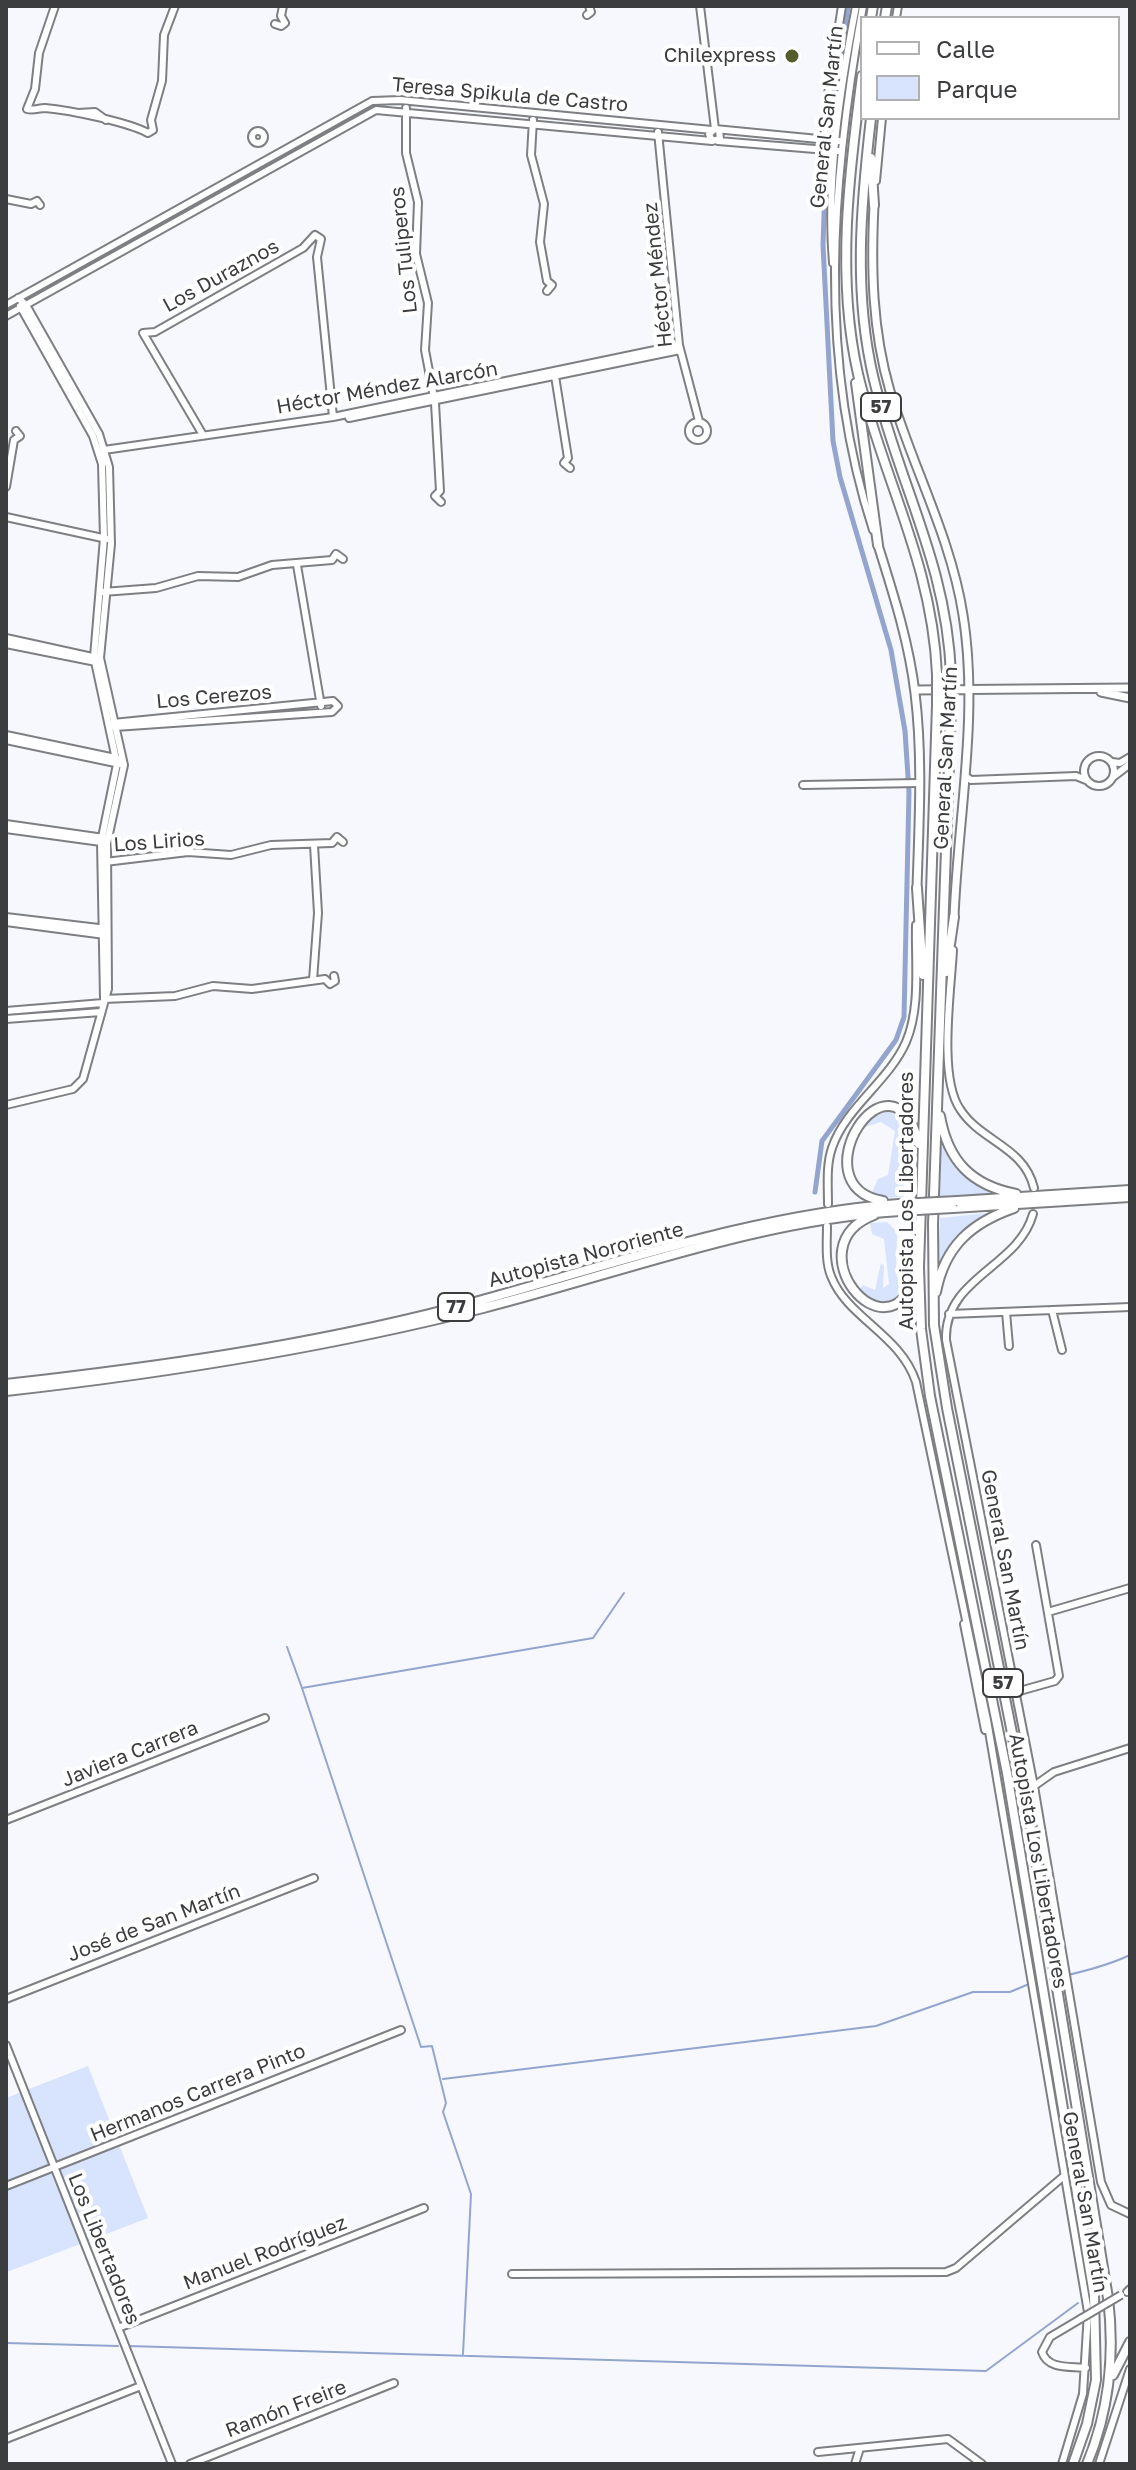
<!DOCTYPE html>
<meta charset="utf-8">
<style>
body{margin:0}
#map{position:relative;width:1136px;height:2470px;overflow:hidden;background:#f7f8fd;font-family:"Golos Text",sans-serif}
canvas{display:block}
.frame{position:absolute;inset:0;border:8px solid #3c3d3f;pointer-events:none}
.legend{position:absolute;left:860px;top:16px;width:260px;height:104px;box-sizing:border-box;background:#fff;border:2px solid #b1b1b2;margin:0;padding:10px 14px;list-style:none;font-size:24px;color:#3c3d3f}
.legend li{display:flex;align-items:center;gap:16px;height:40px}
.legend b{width:40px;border:2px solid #b1b1b2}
</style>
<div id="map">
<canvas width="1136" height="2470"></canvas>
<div class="frame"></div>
<ul class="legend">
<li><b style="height:10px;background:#fff"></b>Calle</li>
<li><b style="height:22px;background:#d8e3fd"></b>Parque</li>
</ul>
</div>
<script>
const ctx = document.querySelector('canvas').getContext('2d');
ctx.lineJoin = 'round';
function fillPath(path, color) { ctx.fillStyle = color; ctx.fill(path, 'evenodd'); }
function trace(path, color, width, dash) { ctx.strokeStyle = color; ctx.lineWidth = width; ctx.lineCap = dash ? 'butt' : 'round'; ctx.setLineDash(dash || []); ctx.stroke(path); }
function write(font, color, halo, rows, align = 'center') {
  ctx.font = font + ' "Golos Text",sans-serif'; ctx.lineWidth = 8; ctx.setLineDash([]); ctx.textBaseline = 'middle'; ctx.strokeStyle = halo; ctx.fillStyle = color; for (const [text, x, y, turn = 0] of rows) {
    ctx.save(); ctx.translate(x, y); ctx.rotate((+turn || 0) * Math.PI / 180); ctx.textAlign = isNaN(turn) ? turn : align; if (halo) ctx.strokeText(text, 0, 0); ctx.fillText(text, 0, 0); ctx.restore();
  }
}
fillPath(new Path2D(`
 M888,1111l14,8 2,78 -19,1 -13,-6 6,-13 10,-4 7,-44 -14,-9 -19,6 3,-8z
 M941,1128c8,31 23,57 57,62v5l-58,1z
 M987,1213l-30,24 -20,40 3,-59z
 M887,1222l10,10 -1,40 5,21 -11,10c-15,0 -21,-2 -31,-13l4,-5 12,5 6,-27 3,3 -1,22 6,-4 -5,-45 -12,-5 -2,-11z
 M88,2066l60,152 -141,54 -1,-174z`), '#d8e3fd');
trace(new Path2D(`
 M287,1647l15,41 291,-50 31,-45
 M302,1688l119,359 11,-1 14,57 -3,9 28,82 -8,160
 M1059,1977c23,-5 50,-12 71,-22
 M443,2079l433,-53 97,-34h37l19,-8
 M6,2343l112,3
 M128,2346l858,25 92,-68`), '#93a5ce', 2);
trace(new Path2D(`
 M830,133l18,-127
 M815,1192l7,-51 74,-101 8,-23 5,-225 -4,-61 -14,-81 -51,-173 -7,-36 -10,-196 3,-88`), '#93a5ce', 5);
const minor = new Path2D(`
 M55,6l-16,47 -4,36 -8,20c7,2 11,-1 18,-1 24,2 83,14 103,25l5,-3 -2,-10 11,-39 2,-46 11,-29
 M700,6l15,123
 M863,6c-32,176 -46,352 10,524
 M587,15l4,-3 -2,-6
 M896,18l2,-12
 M275,24l6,2 4,-3 -4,-7 2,-10
 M406,108v45l12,49 -2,52 12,49 -3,47 10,53 5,88 -5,5 6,6
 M78,113l17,-1 11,8
 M533,120l-2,35 13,49 -4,38 7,39 5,4 -5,6
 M719,130l1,9 -8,2 -3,-7 6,-5 124,12
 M252 137a6 6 0 1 1 12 0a6 6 0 1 1-12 0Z
 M658,132l21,213 20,76
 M718,141l121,10
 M876,181l6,-63
 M821,198l5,-91 16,-101
 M6,199l25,5 6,-3 3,4
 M833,263c-7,-84 7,-174 23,-257
 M6,305l366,-204 28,-1 312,30
 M20,306l73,130 9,28 2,74 -10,119 23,107 -16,78 3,157
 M6,316l370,-206 336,31
 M555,376l13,82 -4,5 6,5
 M349,418l331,-68
 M689 431a9 9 0 1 1 18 0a9 9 0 1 1-18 0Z
 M203,435l-60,-102 12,-1 148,-84 12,-13 6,4 -4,18 16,160
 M104,450l229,-33 346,-72
 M6,487l8,-47 6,-4 -4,-5
 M6,517l101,22
 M297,565l24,141
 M103,592l53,-4 42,-12 40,1 34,-12 60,-5 4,-6 7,5
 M6,638l91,20
 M6,644l90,18
 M113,723l220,-22 5,5 -6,6 -217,15
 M6,735l114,24
 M6,740l114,24
 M1084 771a15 15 0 1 1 30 0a15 15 0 1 1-30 0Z
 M1112,762l8,1 10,-6
 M965,776l6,4 105,-4 10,4
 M1113,777l17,-13
 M803,785l116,-2
 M6,824l98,14
 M6,829l95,13
 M105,862l83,-10 43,3 40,-10 61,-2 5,-6 6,5
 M6,917l101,12
 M6,922l99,13
 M953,950c-2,40 -15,127 7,159 21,33 64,37 74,79
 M313,980l5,-67 -4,-68
 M104,999l71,-3 38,-10 39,3 73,-10 5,5 5,-3 -1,-5
 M6,1011l97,-8
 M6,1019l95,-7
 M6,1105l67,-16 10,-10 25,-90 -1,-146 17,-78 -24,-107 11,-114 -2,-77 -10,-33 -73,-129 -8,-7
 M828,1204c0,-18 -2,-39 4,-56 13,-40 57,-67 74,-106 15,-35 9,-81 10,-117
 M1033,1214c-15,54 -89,63 -87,126l88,446 67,396 10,23 19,9
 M827,1226c0,16 -2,35 4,50 16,42 69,58 85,106l71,338 101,592 -5,82 -21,70
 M1052,1310l10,40
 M1006,1312l3,34
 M949,1314l181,-7
 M1048,1612l82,-24
 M964,1624l21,106
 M1016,1692l39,-11 4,-5 -23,-131
 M1034,1786l20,-14 76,-24
 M6,1820l259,-102
 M6,1999l308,-121
 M6,2045l166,419
 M6,2186l395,-156
 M512,2274l434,-2 10,-4 108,-92
 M1127,2292l3,-3
 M1082,2318l-32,19 -8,15c6,18 28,14 44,16
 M118,2328l306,-120
 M6,2439l135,-53
 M818,2452l130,-13 34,25
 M190,2464l204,-81
 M855,2464l5,-16
 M1099,2464l31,-95`);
const major = new Path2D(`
 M874,205c-3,63 -2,125 16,186 22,75 61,146 73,224 16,99 -5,203 -9,302
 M878,545c15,48 31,97 37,148 8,64 4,130 2,195
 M915,690l215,-2
 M1101,692l29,6`);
const highway = new Path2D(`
 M871,18l2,-12
 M885,18l2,-12
 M862,76c-13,97 -26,202 -4,298 25,105 74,188 79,300
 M871,118c-10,87 -18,176 3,262 25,104 73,184 77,295
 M871,158l3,47
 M856,383l22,162
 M937,705l-18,562 2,62 9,67 77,377 87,522 2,85 -9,44 -14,40
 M951,705l-18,519 1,101 13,83 82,410 79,480c7,57 1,113 -21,166
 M917,888l6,87
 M946,972l8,-55
 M940,1116c8,45 31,69 76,78
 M883,1201c-87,-15 8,-163 36,-57
 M957,1201l173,-11
 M953,1208l177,-11
 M874,1215c-81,31 12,147 42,61
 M936,1292c9,-46 35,-69 78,-84
 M6,1384c151,-17 300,-38 447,-76 143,-38 299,-94 446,-104
 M6,1391c161,-18 319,-43 477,-83 137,-35 275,-88 417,-97
 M1113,2375l17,-33`);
trace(minor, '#7d7f82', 10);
trace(major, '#7d7f82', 11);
trace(highway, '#7d7f82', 12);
trace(minor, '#fff', 6);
trace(major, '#fff', 7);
trace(highway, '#fff', 8);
const minorBridge = new Path2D(`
 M1082,2318l39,-23`);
const highwayBridge = new Path2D(`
 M937,705v-31
 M951,705v-30
 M899,1204l58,-3
 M900,1211l53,-3`);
trace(minorBridge, '#7d7f82', 10, []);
trace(highwayBridge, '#7d7f82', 12, []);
trace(minorBridge, '#fff', 6);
trace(highwayBridge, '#fff', 8);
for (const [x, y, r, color] of [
 [792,56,8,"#555d2c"]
]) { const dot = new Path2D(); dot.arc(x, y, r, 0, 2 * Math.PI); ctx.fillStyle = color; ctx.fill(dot); trace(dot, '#fff', 3); }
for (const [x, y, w] of [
 [881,407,40],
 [456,1307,36],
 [1003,1683,40]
]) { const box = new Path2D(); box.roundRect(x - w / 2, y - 14, w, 28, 6); ctx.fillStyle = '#fff'; ctx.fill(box); trace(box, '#3c3d3f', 2); }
write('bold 18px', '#3c3d3f', null, [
 ["57",881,407],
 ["77",456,1307],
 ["57",1003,1683]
]);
write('20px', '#3c3d3f', '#fff', [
 ["Chilexpress",776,56]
], 'right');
write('20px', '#3c3d3f', '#fff', [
 ["Teresa Spikula de Castro",510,95,5],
 ["General San Martín",827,117,-84],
 ["Los Tuliperos",404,250,-96],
 ["Héctor Méndez",658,275,-96],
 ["Los Duraznos",221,276,-29],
 ["Héctor Méndez Alarcón",387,388,-10],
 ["Los Cerezos",214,697,-5],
 ["General San Martín",946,758,-87],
 ["Los Lirios",159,842,-4],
 ["Autopista Los Libertadores",907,1201,-90],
 ["Autopista Nororiente",586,1255,-15],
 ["General San Martín",1005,1560,79],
 ["Javiera Carrera",130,1754,-22],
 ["Autopista Los Libertadores",1038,1861,80],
 ["José de San Martín",154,1923,-21],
 ["Hermanos Carrera Pinto",198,2093,-22],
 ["General San Martín",1085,2202,80],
 ["Los Libertadores",104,2249,68],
 ["Manuel Rodríguez",265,2253,-21],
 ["Ramón Freire",286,2409,-21]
]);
</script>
